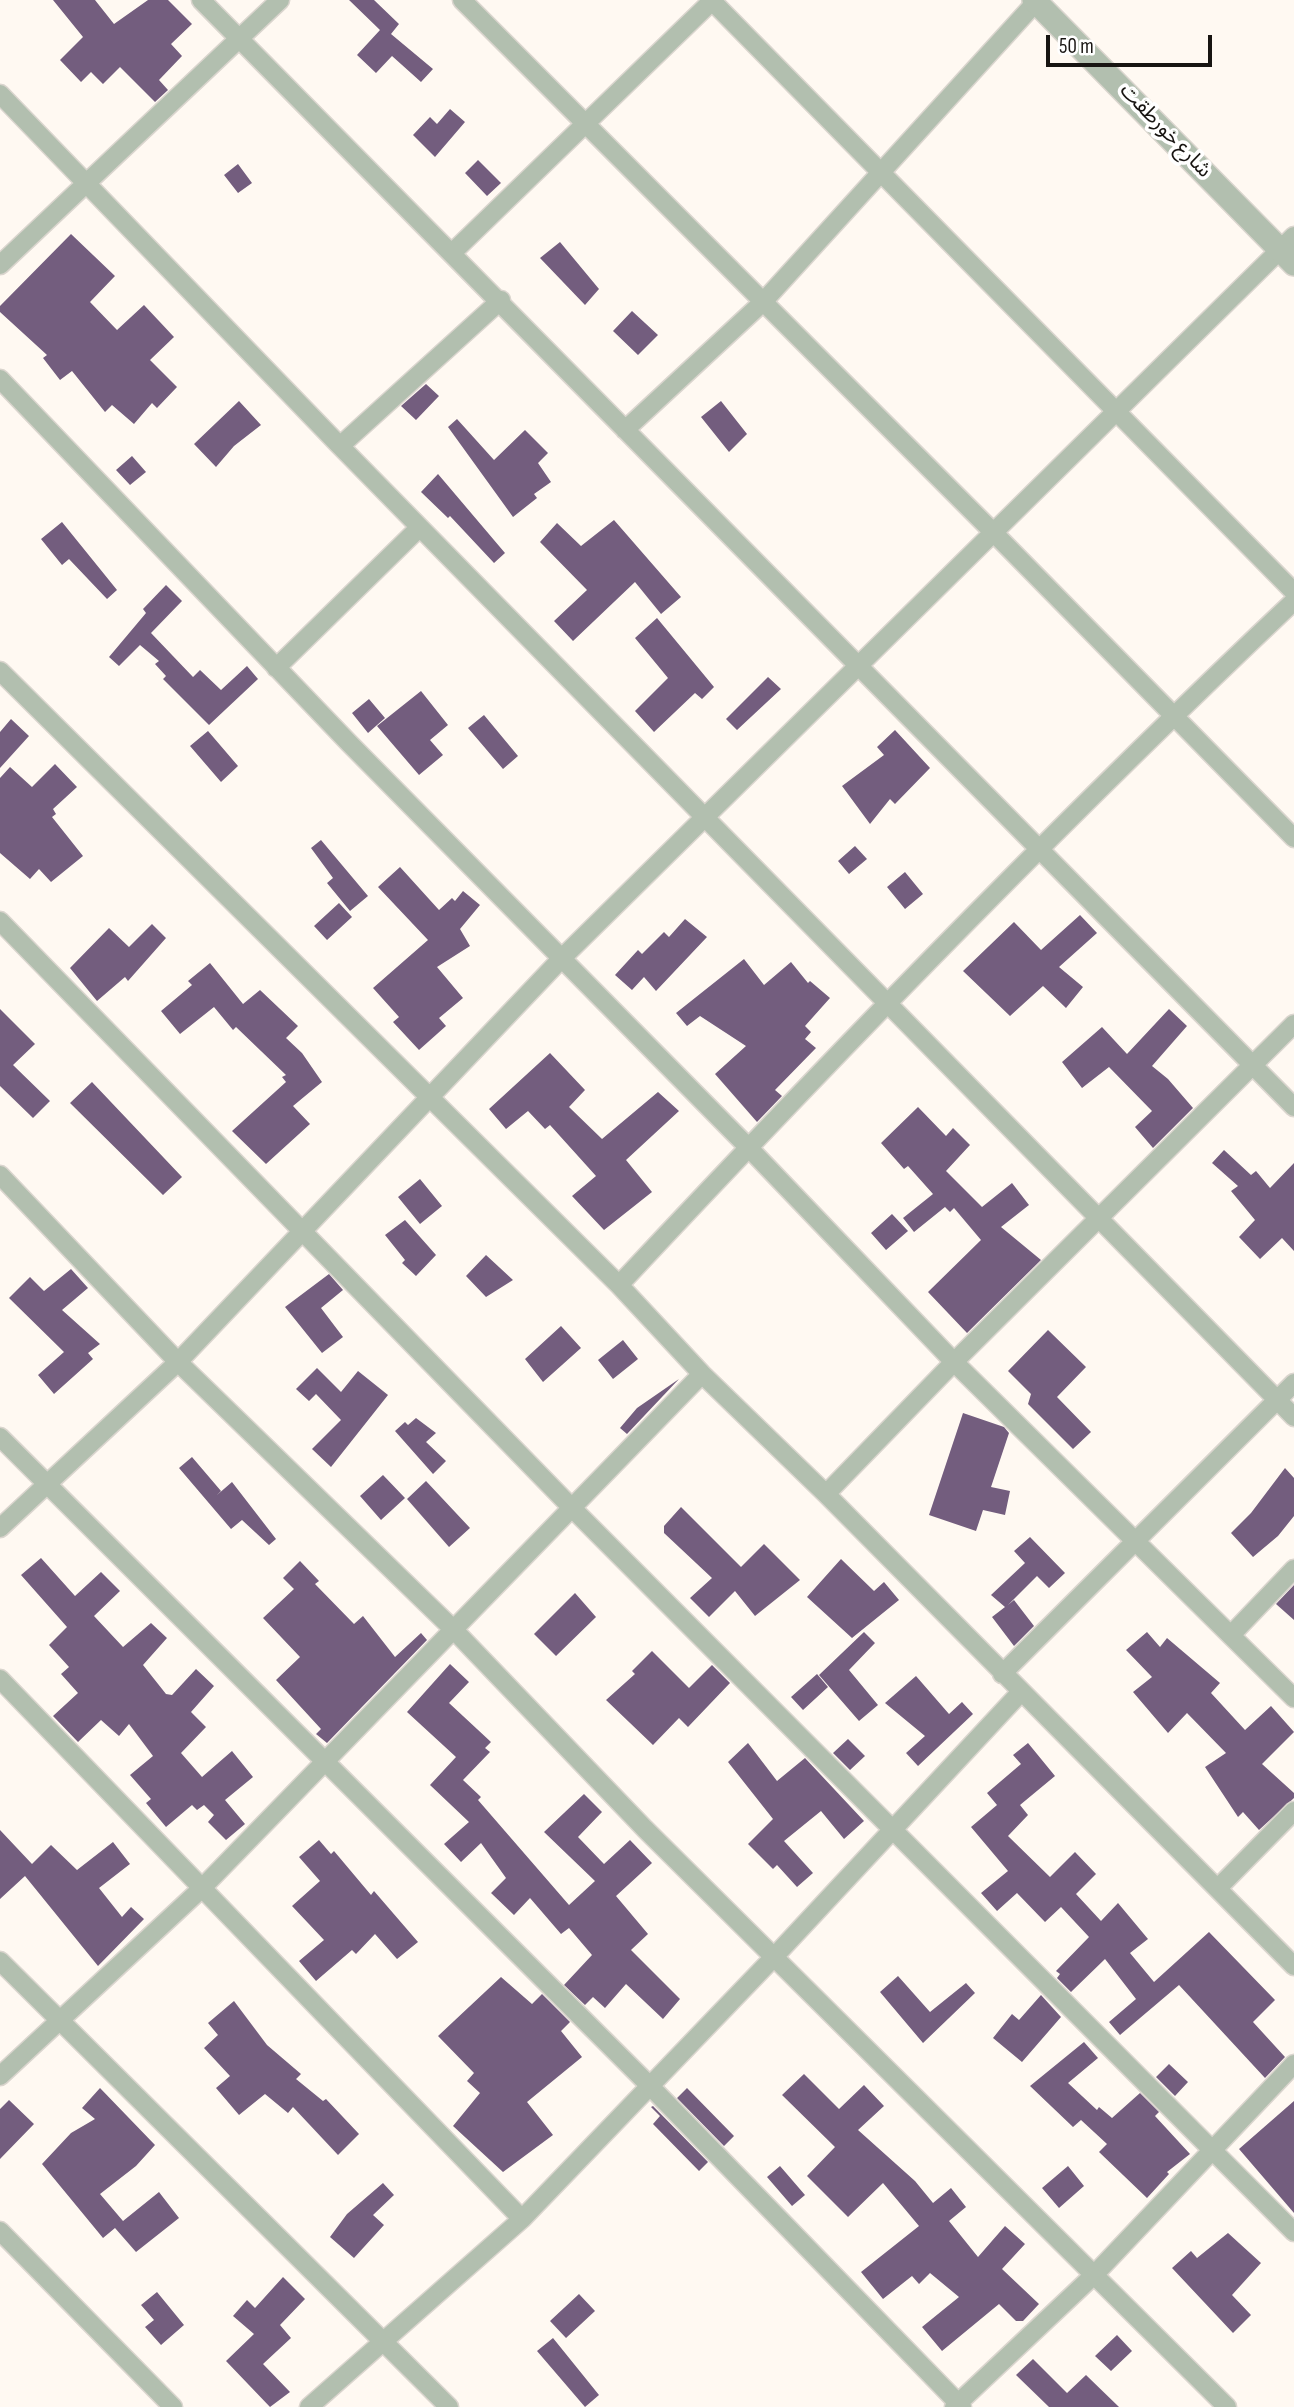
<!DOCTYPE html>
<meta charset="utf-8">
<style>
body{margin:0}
#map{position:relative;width:1294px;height:2407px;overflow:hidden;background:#fff9f2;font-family:"Sofia Sans Condensed",sans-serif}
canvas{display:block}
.scale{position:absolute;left:1046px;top:35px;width:166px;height:32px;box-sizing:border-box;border:4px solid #181512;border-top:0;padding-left:9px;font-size:21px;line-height:24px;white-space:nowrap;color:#181512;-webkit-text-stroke:5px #fff;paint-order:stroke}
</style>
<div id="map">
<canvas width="1294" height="2407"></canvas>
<div class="scale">50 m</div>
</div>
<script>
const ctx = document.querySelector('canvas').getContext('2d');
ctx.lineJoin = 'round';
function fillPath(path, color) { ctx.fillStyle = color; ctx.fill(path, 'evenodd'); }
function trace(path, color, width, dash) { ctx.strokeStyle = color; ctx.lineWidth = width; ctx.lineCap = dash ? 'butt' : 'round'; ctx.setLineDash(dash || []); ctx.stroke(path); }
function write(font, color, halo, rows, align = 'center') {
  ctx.font = font + ' "Sofia Sans Condensed","Noto Sans Arabic",sans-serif'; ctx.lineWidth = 7; ctx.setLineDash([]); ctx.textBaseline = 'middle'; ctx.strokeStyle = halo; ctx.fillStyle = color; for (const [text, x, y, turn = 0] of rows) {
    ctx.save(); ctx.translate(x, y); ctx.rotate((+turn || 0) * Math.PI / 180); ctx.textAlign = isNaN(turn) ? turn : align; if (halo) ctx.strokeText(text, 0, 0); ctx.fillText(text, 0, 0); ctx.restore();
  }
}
fillPath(new Path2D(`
 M53,0h42l19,24 34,-24h20l24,24 -21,20 11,12 -23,24 9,10 -13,12 -35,-35 -17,17 -12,-12 -10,10 -21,-22 23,-23z
 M349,0h25l25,24 -8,10 42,35 -12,13 -29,-26 -16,17 -19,-18 23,-25z
 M450,109l15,13 -30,35 -22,-22 17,-18 7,7z
 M478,160l23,23 -14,13 -22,-23z
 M238,164l14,19 -14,10 -14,-18z
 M71,234l44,42 -25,26 27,28 27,-25 30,32 -24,23 27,27 -20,21 -5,-5 -18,21 -22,-19 -7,7 -33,-41 -12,9 -17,-22 4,-3 -47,-43v-6z
 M560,242l39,47 -14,16 -45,-47z
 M632,311l26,24 -20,20 -25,-24z
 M426,384l13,12 -23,24 -15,-14z
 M239,401l22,24 -27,21 -18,21 -22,-23z
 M721,401l26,33 -18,18 -28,-35z
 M457,419l37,41 31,-30 23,23 -10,10 13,19 -17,12 3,4 -24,19 -65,-90z
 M132,456l14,16 -16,13 -14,-15z
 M438,474l67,79 -11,10 -44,-47 -2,2 -27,-26z
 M614,520l67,77 -20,17 -26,-32 -62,59 -19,-20 33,-31 -47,-48 17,-19 24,23z
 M62,522l55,68 -10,9 -38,-40 -7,6 -21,-26z
 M166,585l16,16 -31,32 42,44 7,-7 21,20 26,-24 11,13 -49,46 -46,-46 3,-3 -11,-12 4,-3 -19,-16 -21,21 -10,-9 37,-44 -3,-4z
 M657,618l57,69 -12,12 -7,-6 -41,39 -19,-21 33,-33 -33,-40z
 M768,677l13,12 -44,41 -11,-11z
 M421,691l27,34 -18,15 13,15 -24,20 -42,-49z
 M369,699l16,19 -17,15 -16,-20z
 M484,715l34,41 -15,13 -35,-41z
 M11,719l18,17 -29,32v-36z
 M895,730l35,38 -35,36 -5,-5 -20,25 -28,-38 42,-31 -7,-8z
 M208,731l30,35 -17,16 -31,-36z
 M55,764l22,23 -24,22 3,5 -4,3 31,39 -32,26 -12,-13 -9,10 -30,-26v-75l10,-11 22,20z
 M321,840l47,56 -18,15 -23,-28 6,-5 -22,-30z
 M855,846l12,13 -18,15 -11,-13z
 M400,867l39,43 13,-12 3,3 8,-10 17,14 -20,24 10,17 -33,21 26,31 -24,20 7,8 -27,24 -26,-28 6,-5 -26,-29 55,-48 -50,-53z
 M905,872l18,22 -18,15 -18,-22z
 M339,903l13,14 -25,23 -13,-14z
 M1080,915l17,18 -38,34 24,20 -17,21 -23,-22 -33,30 -47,-45 51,-49 27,28z
 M685,919l22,18 -51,54 -12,-14 -12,13 -17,-15 23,-25 4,4 22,-22 5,5z
 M152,924l14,14 -38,43 -3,-4 -28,24 -27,-33 39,-40 20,19z
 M744,959l20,26 27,-23 17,21 2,-2 20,17 -25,28 6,6 -6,7 11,9 -41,42 7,6 -25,26 -42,-48 31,-28 -46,-30 -13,10 -11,-13z
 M210,963l33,41 17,-14 38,36 -12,12 16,15 20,29 -29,24 17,18 -44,40 -34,-33 54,-49 -4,-5 4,-2 -50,-48 -3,3 -19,-23 -34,27 -19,-23 31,-26 -4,-4z
 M0,1009l35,35 -22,21 37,36 -17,17 -33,-32z
 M1169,1009l18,17 -35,40 16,13 25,29 -40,40 -18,-21 17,-16 -43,-44 -27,21 -20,-26 40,-35 25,27z
 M550,1053l35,37 -16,17 33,32 56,-47 21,19 -53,49 26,32 -48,38 -32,-34 24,-20 -46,-51 -5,4 -17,-18 -22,18 -17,-20z
 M92,1082l90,95 -19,18 -93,-92z
 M918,1107l28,29 7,-8 17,17 -24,26 36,36 30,-24 17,22 -28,22 40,33 -74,73 -39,-41 53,-52 -27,-32 -4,4 -5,-5 -31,25 -11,-14 30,-24 -25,-28 -4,3 -23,-26z
 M1224,1150l27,25 5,-4 14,17 24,-25v88l-12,-13 -22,21 -21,-22 16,-17 -24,-29 7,-5 -26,-23z
 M420,1179l22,27 -22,18 -22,-27z
 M892,1214l16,17 -22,19 -15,-17z
 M405,1220l31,35 -20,21 -14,-13 3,-3 -20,-25z
 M486,1255l27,25 -27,17 -20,-21z
 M71,1269l17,19 -26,22 38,34 -12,9 5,6 -39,35 -16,-19 26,-23 -55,-54 21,-21 14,14z
 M329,1274l14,16 -22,18 22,29 -21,16 -37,-46z
 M561,1326l20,22 -38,34 -18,-23z
 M1048,1330l38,37 -29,30 34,35 -18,17 -45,-45 3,-10 -23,-23z
 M623,1340l15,19 -25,20 -15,-19z
 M317,1368l24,24 17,-21 30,24 -57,72 -19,-18 29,-29 -25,-26 -7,7 -13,-12z
 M679,1379l-52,55 -7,-6 17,-20z
 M963,1413l41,14 5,6 -18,54 19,4 -5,24 -22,-5 -7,21 -47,-16z
 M416,1418l20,15 -10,9 20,19 -13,13 -38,-43 10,-9 3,3z
 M192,1457l29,34 -4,4 15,-13 44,57 -7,6 -27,-25 -11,9 -52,-61z
 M1285,1468l9,10v38l-16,20 -25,21 -22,-24 20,-20z
 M383,1475l22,23 -24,22 -21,-24z
 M426,1481l44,47 -21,19 -42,-48z
 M681,1507l60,60 23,-23 36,36 -45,36 -20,-25 -26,26 -19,-19 22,-20 -48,-45v-7z
 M1030,1537l35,36 -16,15 -12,-12 -29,29 6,-5 20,26 -20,20 -22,-29 13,-10 -14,-12 34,-32 -11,-12z
 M41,1558l34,38 26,-24 19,19 -26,25 29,31 28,-24 16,15 -24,27 23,29 6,1 24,-26 18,17 -23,26 15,15 -25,26 21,24 30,-26 21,26 -28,23 20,24 -19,16 -18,-18 6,-7 -10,-10 -7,5 -5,-5 -26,22 -20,-24 5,-4 -21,-24 23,-19 -24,-32 -10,12 -18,-16 -23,22 -25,-26 25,-23 -17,-19 8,-7 -20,-22 18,-18 -46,-52z
 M841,1559l33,32 10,-9 15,18 -47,38 -45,-41z
 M300,1561l19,20 -4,3 39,40 9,-8 32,41 26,-24 6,7 -100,103 -11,-9 5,-5 -45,-49 24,-23 -37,-39 31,-29 -11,-11z
 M1294,1585v35l-18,-16z
 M575,1593l21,24 -40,39 -22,-22z
 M864,1632l11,11 -26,27 29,35 -19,16 -40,-46z
 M1147,1632l13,15 7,-9 53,45 -9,10 34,37 26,-24 23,26 -32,32 32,29v5l-35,32 -16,-18 -5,5 -33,-50 21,-14 -39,-40 -19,20 -35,-41 19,-15 -26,-27z
 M652,1651l37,37 23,-23 18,18 -42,44 -9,-9 -26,27 -47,-45 29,-26 -3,-3z
 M450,1664l19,18 -20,21 42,39 -6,6 5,4 -27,28 18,17 -3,3 91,105 26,-24 -51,-49 40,-38 18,18 -24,25 26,27 26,-24 22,23 -36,33 32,38 -17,16 49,49 -17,20 -37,-35 -21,24 -12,-11 -8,8 -21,-20 28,-30 -23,-27 -8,6 -31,-36 -16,17 -23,-22 15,-15 -25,-35 -20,19 -17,-18 25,-22 -39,-37 26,-28 -49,-45z
 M817,1674l11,13 -25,23 -12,-13z
 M916,1676l33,38 13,-12 11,12 -55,52 -12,-13 19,-17 -40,-33z
 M848,1739l17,17 -15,14 -17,-17z
 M748,1743l29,38 28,-23 59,63 -20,18 -23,-28 -37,30 29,32 -16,14 -20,-22 -4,4 -25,-25 25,-25 -45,-57z
 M1028,1743l27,33 -35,29 8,10 -20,21 42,41 25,-25 21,22 -20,20 25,27 17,-18 30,36 -18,14 24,29 55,-50 66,68 -22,22 32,35 -20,21 -86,-93 -59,50 -11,-13 27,-23 -31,-40 -34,33 -14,-14 3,-4 -4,-3 33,-34 -28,-30 -16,15 -28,-29 -20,18 -16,-18 27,-22 -37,-44 26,-22 -10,-12 34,-29 -8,-9z
 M0,1830l32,34 19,-19 26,25 36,-28 17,22 -31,24 23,29 9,-10 13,12 -46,47 -73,-90 -25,23z
 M319,1840l12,14 3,-3 37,44 3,-4 44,51 -21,17 -22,-25 -19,20 -4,-4 -36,31 -17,-20 25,-21 -32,-34 28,-25 -21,-24z
 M898,1976l32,36 36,-29 9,10 -52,50 -43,-51z
 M501,1977l31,27 10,-10 28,28 -9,9 21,26 -55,45 26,33 -50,37 -50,-46 27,-33 -13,-12 7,-8 -36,-37z
 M1041,1995l20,22 -39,45 -29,-24 19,-24 7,6z
 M234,2001l33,44 34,29 -5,5 27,22 3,-2 33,35 -21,21 -45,-48 -5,6 -23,-19 -26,21 -23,-27 14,-12 -26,-28 14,-13 -10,-12z
 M1084,2042l14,16 -30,25 29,27 2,-3 13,11 28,-25 19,19 -4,4 35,38 -23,18 2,2 -22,24 -48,-46 8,-8 -26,-24 -8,7 -43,-41z
 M1169,2064l19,18 -13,14 -19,-19z
 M804,2074l35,35 25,-24 20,21 -26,24 57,51 18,22 18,-15 15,19 -17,14 29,36 27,-31 20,18 -23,25 37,35 -16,17h-7l-17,-17 -57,47 -20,-24 37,-30 -29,-24 -11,11 -7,-8 -29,23 -22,-27 58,-46 -36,-43 -35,34 -41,-41 28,-29 -53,-52z
 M100,2088l55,57 -19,21 -36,28 23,27 36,-29 20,26 -43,34 -21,-24 -12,10 -61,-74 29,-31 24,-14 -13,-11z
 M687,2088l47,48 -10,10 -47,-48z
 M9,2100l25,24 -34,35v-50z
 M1294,2101v112l-55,-64z
 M653,2106l55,56 -9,9 -46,-47 7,-8 -9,-9z
 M780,2166l25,29 -13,11 -25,-29z
 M1068,2166l16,20 -25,22 -17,-20z
 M383,2183l11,12 -21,20 11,10 -30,33 -24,-21 17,-23z
 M1228,2233l33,30 -29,32 19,20 -18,18 -61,-65 19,-17 6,7z
 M283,2277l22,22 -25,26 11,13 -28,26 27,28 -20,15 -44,-46 28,-27 -21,-18 14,-16 8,8z
 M157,2292l27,33 -23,20 -16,-18 9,-7 -13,-15z
 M579,2294l16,17 -29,27 -16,-17z
 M1117,2335l15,16 -21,20 -16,-15z
 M553,2338l46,57 -14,12 -48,-56z
 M1033,2359l34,34 19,-18 33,32h-70l-33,-32z`), '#735d7e');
const minor = new Path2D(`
 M201,0l1093,1107
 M462,0l530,531 302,307
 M711,0l583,592
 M0,94l340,352
 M453,252l260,-252
 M0,265l280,-265
 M501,300l-161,146 954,971
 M0,379l349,364 399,404 206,215 340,336
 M625,430l138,-128 273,-300
 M276,668l143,-140
 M0,671l619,614 83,89 124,120 468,472
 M0,921l573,588 721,723
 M0,1175l178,187 276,268 191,199 582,578
 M619,1285c219,-234 442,-464 675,-684
 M0,1437l649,648 313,322
 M826,1494l128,-132 340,-338
 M0,1528l178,-166 384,-404 732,-722
 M1231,1635l63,-66
 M1002,1674l292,-291
 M0,1679l522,540
 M1218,1888l76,-77
 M0,1961l449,446
 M0,2076l201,-187 501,-515
 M0,2231l173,176
 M309,2407l213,-188 252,-262 246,-264
 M954,2407l141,-133 199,-210`);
const tertiary = new Path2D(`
 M1034,0l260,264`);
trace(minor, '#dad5ce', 21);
trace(tertiary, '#dad5ce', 26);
trace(minor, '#b2bfaf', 18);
trace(tertiary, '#b2bfaf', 23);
write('21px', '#181512', '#fff', [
 ["شارع خورطقت",1165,131,46]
]);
</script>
